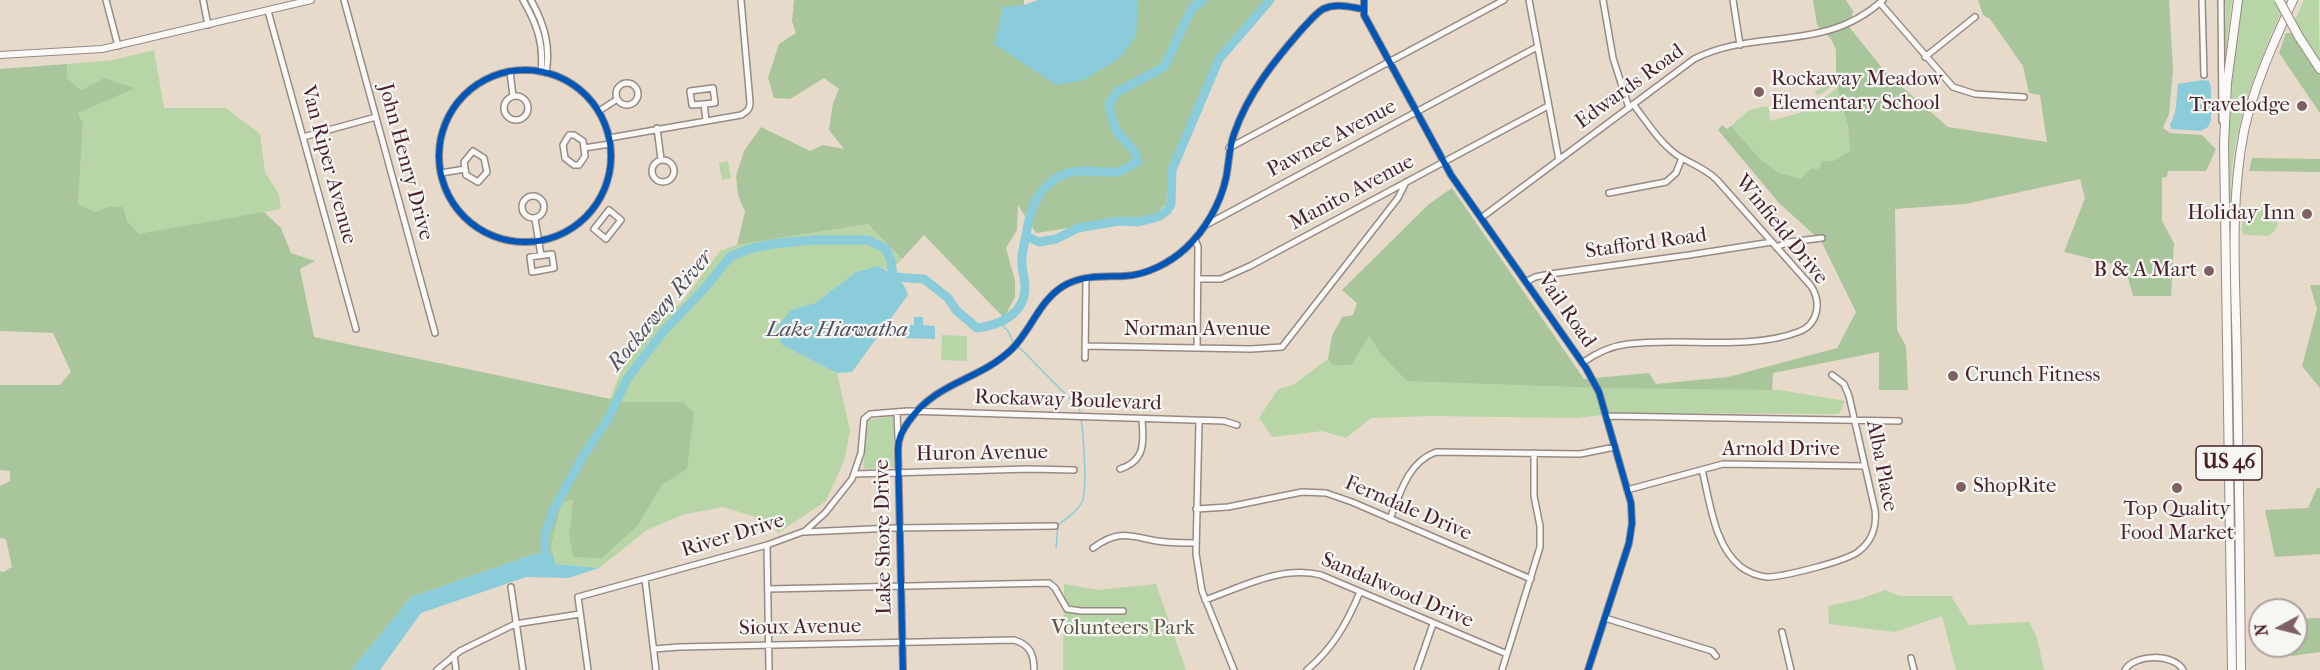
<!DOCTYPE html>
<style>
body{margin:0}
#map{position:relative;width:2320px;height:670px;overflow:hidden;background:#e7dacb;font-family:"IM FELL French Canon",serif}
canvas{display:block}
.north{position:absolute;left:2248px;top:598px;width:60px;height:60px;box-sizing:border-box;background:#f6f6f2;border:2px solid #b1a0a2;border-radius:50%;rotate:263deg;font-size:16px;font-weight:700;line-height:24px;text-align:center;color:#4a1f2b}
.north::after{content:'';display:block;margin:auto;width:21px;height:27px;background:#816063;clip-path:polygon(50% 0,100% 100%,50% 72%,0 100%)}
</style>
<div id="map">
<canvas width="2320" height="670"></canvas>
<div class="north">N</div>
</div>
<script>
const ctx = document.querySelector('canvas').getContext('2d');
ctx.lineJoin = 'round';
function fillPath(path, color) { ctx.fillStyle = color; ctx.fill(path, 'evenodd'); }
function trace(path, color, width, dash) { ctx.strokeStyle = color; ctx.lineWidth = width; ctx.lineCap = dash ? 'butt' : 'round'; ctx.setLineDash(dash || []); ctx.stroke(path); }
function write(font, color, halo, rows, align = 'center') {
  ctx.font = font + ' "IM FELL French Canon",serif'; ctx.lineWidth = 4.5; ctx.setLineDash([]); ctx.textBaseline = 'middle'; ctx.strokeStyle = halo; ctx.fillStyle = color; for (const [text, x, y, turn = 0] of rows) {
    ctx.save(); ctx.translate(x, y); ctx.rotate((+turn || 0) * Math.PI / 180); ctx.textAlign = isNaN(turn) ? turn : align; if (halo) ctx.strokeText(text, 0, 0); ctx.fillText(text, 0, 0); ctx.restore();
  }
}
fillPath(new Path2D(`
 M2225,0h7l-8,67c-3,-22 4,-45 1,-67z
 M2242,0h34l5,12c-22,51 -43,101 -49,157 -2,20 -1,40 0,60h-4v-114l4,-42z
 M2304,0h15c-1,22 1,42 1,64l-26,-42z
 M154,50l10,58h62l34,26 5,38 14,22 2,15 -142,26 -12,-14 -18,-14 -14,5 -17,-8 5,-81 -5,-11 56,-24 -30,-10 -23,12 -14,-12v-14l46,-4z
 M1822,72l13,12 -14,10 -5,1 -1,-4 5,-2 -4,-16z
 M1838,87l2,13 3,3 5,23 2,25 -31,18 -8,-1 -9,11 -24,-5 -18,-15 -29,-33 18,-16 17,-4 3,2 1,13 33,-9 -1,-9 23,-6z
 M728,161l3,17 -9,2 -3,-17z
 M2258,210c19,-1 28,16 10,26l-24,-1c-6,-12 2,-22 14,-25z
 M868,224l34,35 -12,12 -12,-5 -22,6 -41,31 -24,7 -9,35 55,28 13,58 -6,30 -18,40 -48,32 -4,-6 -21,-11 -30,-9 -41,8 -35,15 -48,38 -45,-4 -3,-17 10,-44 12,-3 -4,34 69,-9 24,-40 25,-16 -62,-67 -15,-3 14,-35 25,-34 33,-28 38,-51 17,-6z
 M942,335l25,1v25l-26,-1z
 M1369,336l11,17 208,34 191,3 66,11 -6,13 -220,-1 -42,5 -147,-2 -59,2 -25,20 -24,-7 -50,6 -13,-19 19,-29 15,-4 35,-26 5,6z
 M893,416l1,51 -31,2 5,-49z
 M1064,584l34,6 58,-6 30,86h-123z
 M1885,590l15,6h51l18,29 60,-3 8,16 7,32h-88l-14,-54 -47,16 -66,-8 -1,-18 32,-7z`), '#b7d5a6');
fillPath(new Path2D(`
 M794,0h230v5l-21,3 135,-5 -1,-3h129l-47,53 -50,115 -3,36 -11,11 -119,18 -18,-28 -1,25 -11,18 9,33v16l-11,21 -80,-83 -22,24 -34,-35 -131,21 8,-33 -7,-17 -2,-19 8,-25 17,-24 49,24 13,-6 21,4 -15,-19 4,-27 6,-14 -15,-11 -34,21 -16,-1 -6,-20 11,-34 17,-11 -4,-12z
 M1813,0h33l7,11 -3,17 37,46 61,53 99,15 -7,-47 -11,-2 -6,-27 -33,-47 -7,-4 -5,-15h191l4,71 -4,43 -6,14 7,5 32,2 14,14 -10,22h-38l-1,6 -5,1v43l12,22 -3,53h-38l-8,-29 -61,-15 21,-54 -5,-19 -115,25 -70,5 2,121 9,16 2,44h-29v-38l-106,21 -1,17 -165,-2 -200,-7 -27,-28 -11,-17 -18,29h-18l-5,-6 4,-23 10,-19 11,-2 4,-12 -15,-13 87,-86 23,-16 132,191 65,-6 7,11 72,-7 109,-29 19,-36 -35,-71 -42,-38 -61,-73 4,-5 5,4 4,-3 29,33 18,14 23,6 10,-11 8,1 3,-8h11l17,-10 -2,-25 -12,-44v-32l-5,-11 -14,-14z
 M2286,33h6l28,42v38l-41,-60z
 M67,64v14l14,12 23,-12 31,10 -57,25 5,10 -5,81 17,8 14,-5h14l4,14 12,13 125,-22 17,16 10,25 24,8 -15,8 14,68 311,65h58l11,11 -7,56 -25,16 -24,40 -36,33 -29,-1 -4,-23 4,-34 -12,3 -10,44 2,8 -19,-1 -123,43 -60,73h-351v-99l3,1 9,-5 -6,-28 -6,-1v-52l10,-5v-10l-10,-1v-85h60l11,-13 -18,-39 -53,-2v-262z
 M2252,158l68,1v13l-71,-1z
 M2310,285h10v103l-18,-22 15,-57z
 M2317,488h3v66l-45,3 -10,-47 43,-2z
 M2320,618v34l-29,4 1,-10h4v-27z`), '#a8c59b');
fillPath(new Path2D(`
 M1038,0h99l1,3 -2,33 -16,22 -36,22 -28,5 -62,-41 9,-37 21,-2z
 M2203,80l6,1 2,6v33l-3,7 -7,4 -30,-2 -1,-5c8,-13 6,-26 8,-40z
 M878,266c14,7 26,14 30,29l-56,77 -15,1 -55,-28 -6,-16 15,-19 24,-7 41,-31z
 M914,317h9v8l12,1v13l-34,-1v-13h13z
 M534,554l19,1 2,9 44,4 -30,10 -43,-1 -105,36 -41,57h-29l60,-73z`), '#8accda');
trace(new Path2D(`
 M1000,323l8,8 4,9 67,68c4,16 9,81 3,94 -5,10 -15,16 -24,23l-2,23`), '#8accda', 1.5);
trace(new Path2D(`
 M1026,236c4,-34 20,-65 59,-65 28,0 28,7 53,-10 -5,-17 -11,-16 -20,-28 -6,-9 -7,-20 -9,-29l8,-12 47,-25 28,-59 11,-8
 M538,559l7,-2v-22l8,-24 30,-55 25,-37 19,-40 36,-47 40,-42 27,-33 19,-8 23,-5 40,-4h56l18,9 5,12 2,16 31,2 24,19 8,12 21,18c23,-3 48,-14 48,-41 0,-8 -3,-16 -3,-23 -1,-9 2,-19 4,-28l13,6 17,-3 22,-11 41,-7 19,1 20,-5 9,-6 4,-7 1,-34 47,-111 51,-59`), '#8accda', 9);
const minor = new Path2D(`
 M106,0l12,46
 M203,0l5,25
 M344,0l91,333
 M523,0c14,24 21,44 18,72
 M531,0c13,24 20,45 15,73
 M1364,0v15l87,160 135,193 13,24 32,111 1,20 -3,20 -41,127
 M1529,0l30,160
 M1603,0l10,58 16,50
 M1733,0l7,45
 M2202,0l2,75
 M2221,0l1,121
 M1880,3l73,84 22,7 49,3
 M268,11l88,318
 M1925,57l50,-40
 M439 156a86 86 0 1 1 172 0a86 86 0 1 1-172 0Z
 M510,72l3,24
 M616 94a11 11 0 1 1 22 0a11 11 0 1 1-22 0Z
 M713,88l2,15 -23,2 -2,-14z
 M504 108a12 12 0 1 1 24 0a12 12 0 1 1-24 0Z
 M704,104l2,16
 M599,111l17,-11
 M657,128l4,31
 M569,135h5l9,6 2,15 -6,9h-5l-9,-7 -2,-13z
 M303,137l73,-20
 M609,138l132,-23c7,-4 9,-6 9,-13l-9,-102
 M584,148l26,-4
 M1229,148l275,-148
 M473,151l11,7 3,14 -9,10 -12,-7 -2,-13z
 M652 171a11 11 0 1 1 22 0a11 11 0 1 1-22 0Z
 M441,173l24,-4
 M1609,193l57,-11 10,-9 6,-15
 M522 207a11 11 0 1 1 22 0a11 11 0 1 1-22 0Z
 M609,210l12,10 -15,19 -12,-10z
 M1481,218l213,-159c63,-32 130,-5 189,-59
 M535,219l6,36
 M1206,225l331,-178
 M1195,239l3,8 -1,101
 M1776,247l13,-5 33,-4
 M552,254l2,14 -22,4 -2,-15z
 M1199,279h22l29,-13 298,-160
 M1526,282l9,-5 15,-3 139,-19 83,-13
 M1086,346l165,3 31,-2 116,-149 8,-16
 M1085,358l1,-80
 M1582,363c14,-10 28,-17 46,-19 53,-7 120,7 170,-12 20,-7 24,-29 13,-46l-94,-106c-12,-12 -26,-16 -40,-25 -18,-13 -30,-33 -44,-51
 M897,412l1,27
 M1607,416l292,5
 M1199,422l-3,132 6,37 32,79
 M1120,469c25,-8 24,-26 22,-49
 M1702,470c8,31 12,76 39,97 7,5 16,9 26,10 15,0 81,-16 92,-26 13,-10 18,-25 16,-41l-26,-114 -5,-12 -12,-9
 M854,474l175,-5 45,1
 M1627,490l96,-26 142,2
 M1196,509l32,-2 74,-15 24,1 26,9 179,77
 M1390,519c10,-26 18,-57 46,-67l144,2 35,-7
 M804,532l90,-4 161,-2
 M767,545l2,125
 M1093,548c26,-19 36,-12 64,-7 12,2 25,2 38,2
 M645,579l11,91
 M511,587l12,83
 M768,589l281,-6 6,5 12,21 14,2h42
 M1205,600c37,-13 77,-35 116,-25l186,79
 M1605,618l107,33 4,5
 M1782,632l9,38
 M654,649l25,-2 335,-7c16,5 20,14 20,30
 M454,655l2,15
 M1911,658l3,12
 M437,670l23,-19 55,-27 65,-10
 M588,670l-10,-73 189,-52 38,-14 20,-18 27,-34 9,-26 3,-34 6,-5 38,-3 316,10 13,4
 M903,670l-5,-220c0,-12 4,-19 11,-29 28,-40 70,-40 103,-72 20,-20 28,-51 55,-65 18,-9 38,-7 58,-8 21,-1 45,-13 61,-28 19,-18 34,-43 40,-70 3,-15 3,-30 8,-44 14,-41 41,-74 69,-106 6,-6 12,-14 20,-19 13,-6 26,-2 40,0
 M1307,670c26,-22 40,-47 53,-78
 M1417,670l16,-46
 M1502,670l38,-123v-21l-6,-30v-43
 M2125,670c9,-16 49,-17 58,0`);
const major = new Path2D(`
 M0,55l102,-6 209,-49`);
const highway = new Path2D(`
 M2299,37l21,32
 M2232,670l-8,-526 3,-61 11,-83
 M2241,670c-1,-103 -2,-205 -4,-308 -1,-76 -8,-156 7,-231 10,-46 30,-89 49,-131`);
trace(minor, '#978a84', 8);
trace(major, '#978a84', 8);
trace(highway, '#978a84', 10);
trace(minor, '#fbf9f7', 5);
trace(major, '#fbf9f7', 6);
trace(highway, '#fbf9f7', 8);
const highwayBridge = new Path2D(`
 M2279,0l20,37`);
trace(highwayBridge, '#978a84', 10, []);
trace(highwayBridge, '#fbf9f7', 8);
trace(new Path2D(`
 M1364,0v15l87,160 135,193 13,24 32,111 1,20 -3,20 -41,127
 M439 156a86 86 0 1 1 172 0a86 86 0 1 1-172 0Z
 M903,670l-5,-220c0,-12 4,-19 11,-29 28,-40 70,-40 103,-72 20,-20 28,-51 55,-65 18,-9 38,-7 58,-8 21,-1 45,-13 61,-28 19,-18 34,-43 40,-70 3,-15 3,-30 8,-44 14,-41 41,-74 69,-106 6,-6 12,-14 20,-19 13,-6 26,-2 40,0`), '#0057b8', 6);
for (const [x, y, r, color] of [
 [1759,92,6,"#816063"],
 [2302,106,6,"#816063"],
 [2307,214,6,"#816063"],
 [2209,271,6,"#816063"],
 [1953,376,6,"#816063"],
 [1961,487,6,"#816063"],
 [2177,488,6,"#816063"]
]) { const dot = new Path2D(); dot.arc(x, y, r, 0, 2 * Math.PI); ctx.fillStyle = color; ctx.fill(dot); trace(dot, '#f6f6f2', 2); }
for (const [x, y, w] of [
 [2229,463,66]
]) { const box = new Path2D(); box.roundRect(x - w / 2, y - 17, w, 34, 4.5); ctx.fillStyle = '#f6f6f2'; ctx.fill(box); trace(box, '#4a1f2b', 1.5); }
write('bold 20px', '#4a1f2b', null, [
 ["US 46",2229,463]
]);
write('21px', '#4a1f2b', '#f6f6f2', [
 ["Rockaway Meadow",1771,80],
 ["Elementary School",1771,104],
 ["Travelodge",2290,106,"right"],
 ["Holiday Inn",2295,214,"right"],
 ["B & A Mart",2197,271,"right"],
 ["Crunch Fitness",1965,376],
 ["ShopRite",1973,487],
 ["Top Quality",2177,510,"center"],
 ["Food Market",2177,534,"center"]
], 'left');
write('21px', '#4a1f2b', '#f6f6f2', [
 ["Edwards Road",1630,87,-36],
 ["Pawnee Avenue",1332,139,-28],
 ["John Henry Drive",405,162,75],
 ["Van Riper Avenue",328,165,75],
 ["Manito Avenue",1352,193,-28],
 ["Winfield Drive",1781,230,51],
 ["Stafford Road",1646,244,-8],
 ["Vail Road",1566,311,55],
 ["Norman Avenue",1197,330],
 ["Rockaway Boulevard",1068,401,2],
 ["Arnold Drive",1781,450],
 ["Huron Avenue",982,454,-1],
 ["Alba Place",1881,466,79],
 ["Ferndale Drive",1408,509,23],
 ["River Drive",733,536,-17],
 ["Lake Shore Drive",884,537,-91],
 ["Sandalwood Drive",1397,591,23],
 ["Sioux Avenue",800,628,-1]
]);
write('21px', '#5f5447', '#f6f6f2', [
 ["Volunteers Park",1123,629]
]);
write('italic 22px', '#515161', '#f6f6f2', [
 ["Rockaway River",661,311,-50],
 ["Lake Hiawatha",837,331]
]);
</script>
